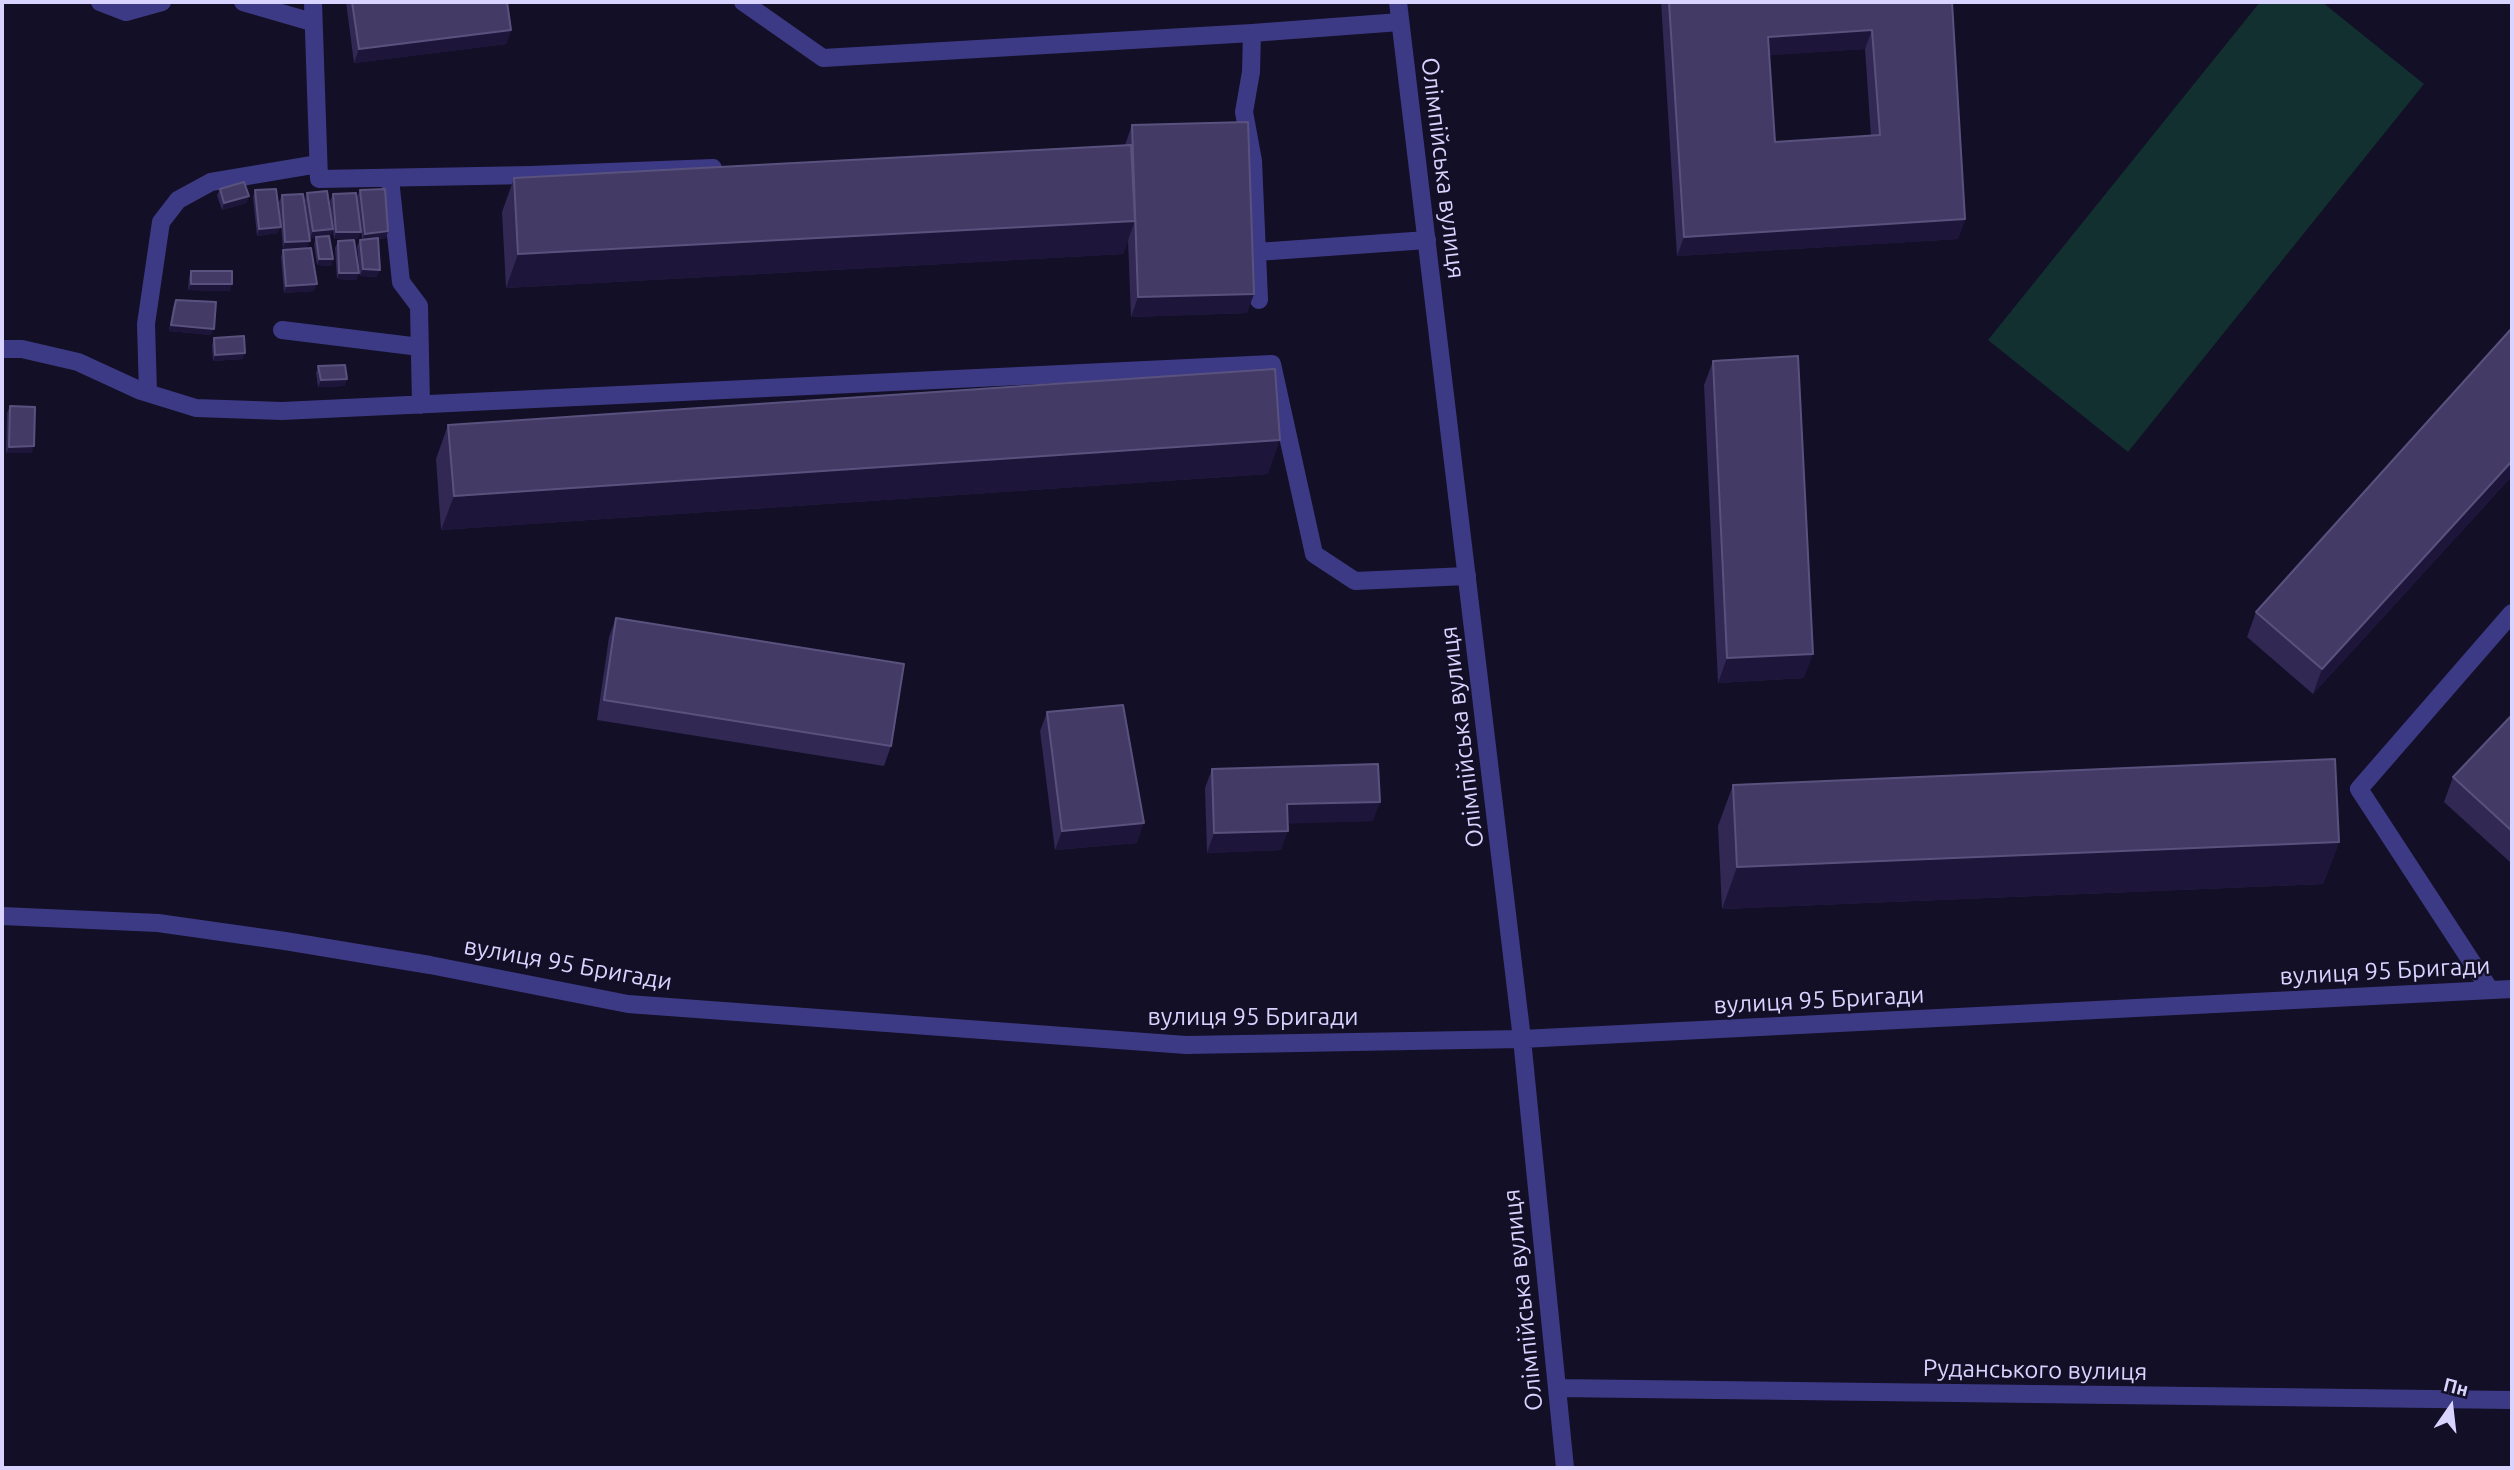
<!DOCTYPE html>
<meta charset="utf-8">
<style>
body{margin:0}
#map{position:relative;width:2514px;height:1470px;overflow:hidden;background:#130f26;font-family:Ubuntu,sans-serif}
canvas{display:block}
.frame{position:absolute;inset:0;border:4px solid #d9d4ff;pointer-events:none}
.north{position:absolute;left:2416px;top:1372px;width:70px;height:70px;-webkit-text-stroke:5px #130f26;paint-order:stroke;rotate:14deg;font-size:19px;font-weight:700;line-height:28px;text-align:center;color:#d9d4ff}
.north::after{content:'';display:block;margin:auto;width:24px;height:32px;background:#d9d4ff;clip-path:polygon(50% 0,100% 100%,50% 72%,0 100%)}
</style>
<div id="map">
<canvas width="2514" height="1470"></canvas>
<div class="frame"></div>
<div class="north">Пн</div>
</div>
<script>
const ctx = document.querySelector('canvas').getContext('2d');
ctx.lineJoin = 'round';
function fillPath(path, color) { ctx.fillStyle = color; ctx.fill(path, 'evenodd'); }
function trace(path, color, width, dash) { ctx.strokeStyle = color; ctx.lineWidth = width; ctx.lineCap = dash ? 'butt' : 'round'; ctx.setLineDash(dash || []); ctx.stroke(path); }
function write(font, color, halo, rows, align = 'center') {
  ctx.font = font + ' Ubuntu,sans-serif'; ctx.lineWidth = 5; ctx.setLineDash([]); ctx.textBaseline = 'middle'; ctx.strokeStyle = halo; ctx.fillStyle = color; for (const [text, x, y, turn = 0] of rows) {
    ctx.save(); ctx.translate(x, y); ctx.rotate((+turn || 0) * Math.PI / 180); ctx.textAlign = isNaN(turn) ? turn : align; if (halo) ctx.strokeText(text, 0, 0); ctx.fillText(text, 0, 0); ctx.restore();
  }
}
fillPath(new Path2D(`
 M2260,2h62l102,82 -296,368 -140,-112z`), '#12302f');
trace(new Path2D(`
 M100,2l26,10 36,-10
 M243,2l69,20
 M313,2l6,177 212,-4 182,-7
 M743,2l80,56 429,-25 148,-11
 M1252,33l-1,39 -7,40 9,49 6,139
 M390,179l11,103 18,24 2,99
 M1257,252l170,-12
 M282,330l138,17
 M2,349h20l56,13 63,29 55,17 86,3 990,-47 42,190 41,27 112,-5
 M148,393l-2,-69 15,-102 17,-22 33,-18 107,-18
 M2490,990l-131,-201 153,-176`), '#3d3a85', 18);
trace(new Path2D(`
 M1398,2l124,1037 43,429
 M2,916l156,7 127,18 145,24 198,39 558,41 336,-6 990,-50
 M1557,1388l955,12`), '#3d3a85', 18);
fillPath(new Path2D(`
 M346,2h161l4,28 -5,14 -152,19z
 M1661,2h291l13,217 -7,20 -281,17zM1865,49l6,87 -96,6 -6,-87z
 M1132,125l115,188 -116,4 -3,-77 -5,14 -617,34 -4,-76 12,-34 611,-33z
 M220,189l29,7 -3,7 -24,7 -5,-15z
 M255,190l23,43 -21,3 -4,-39z
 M360,190l28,41 -2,7 -8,1 -1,38 -17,-1 -3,-30 3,-6 2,-1 -5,-42z
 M307,193l25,29 -2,-21 3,-7 25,45h-24l-1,-9 -2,5 -4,1 6,23 -2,7 -14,-1 -3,-21 2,-7 -6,1 -5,-38z
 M282,195l25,53 -24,1 -4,-47z
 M338,241l21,32 -3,7 -19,-1 -2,-31z
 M283,250l31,41 -30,2 -3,-36z
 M191,271l39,20 -42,-1 1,-13z
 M176,300l35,35 -42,-4 4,-24z
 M2512,328v148l-199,218 -66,-57 9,-25z
 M214,338l29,21 -30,2 -1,-16z
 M1713,361l91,317 -86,5 -14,-298z
 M318,366l29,13 -3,7 -26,1 -2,-14z
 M10,406l22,47h-26l1,-40z
 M448,425l820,49 -827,56 -5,-71z
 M616,618l275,128 -7,20 -287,-46 12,-83z
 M1047,712l90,131 -82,7 -15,-119z
 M2512,715v145l-2,2 -66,-60 9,-25z
 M1212,769l161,52 -85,2 -7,27 -74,3 -2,-65z
 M1733,785l606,57 -16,42 -601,25 -4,-83z`), '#312854');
fillPath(new Path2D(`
 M511,30l-5,14 -152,19 5,-14z
 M1872,30l-7,19 -104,7 7,-19z
 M249,196l-3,7 -24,7 2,-7z
 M1965,219l-7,20 -281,17 7,-19z
 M1135,221l-12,33 -617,34 12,-34z
 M281,227l-3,6 -21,3 2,-7z
 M333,229l-2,6 -21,3 3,-7z
 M388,231l-2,7 -24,2 3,-6z
 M336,232h25l-3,7h-24z
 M310,241l-3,7 -24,1 2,-7z
 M319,259h14l-2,7 -14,-1z
 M363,269l17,1 -3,7 -17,-1z
 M339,273h20l-3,7 -19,-1z
 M191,284h41l-2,7 -42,-1z
 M317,284l-3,7 -30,2 2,-7z
 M1254,294l-7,19 -116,4 7,-20z
 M171,325l43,4 -3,6 -42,-4z
 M245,353l-2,6 -30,2 2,-6z
 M347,379l-3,7 -26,1 3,-7z
 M1280,440l-12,34 -827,56 13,-34z
 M34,446l-2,7h-26l3,-6z
 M2512,461v15l-199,218 9,-25z
 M1813,654l-9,24 -86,5 9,-25z
 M1380,802l-7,19 -93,3 7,-20z
 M1144,823l-7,20 -82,7 7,-19z
 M1288,831l-7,19 -74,3 7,-20z
 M2339,842l-16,42 -601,25 15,-42z`), '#1d163a');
const building = new Path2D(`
 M352,2h155l4,28 -152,19z
 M1669,2h283l13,217 -281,18zM1872,30l8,105 -105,7 -7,-105z
 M1248,122l6,172 -116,3 -6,-172z
 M1131,145l4,76 -617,33 -4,-76z
 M244,182l5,14 -25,7 -4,-14z
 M276,189l5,38 -22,2 -4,-39z
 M385,189l3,42 -23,3 -5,-44z
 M327,191l6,38 -20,2 -6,-38z
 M356,193l5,39h-25l-3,-38z
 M303,194l7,47 -25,1 -3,-47z
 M329,236l4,23h-14l-3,-22z
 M378,238l2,32 -17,-1 -3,-29z
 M354,240l5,33h-20l-1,-32z
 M311,248l6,36 -31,2 -3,-36z
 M191,271h41v13h-41z
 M176,300l40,2 -2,27 -43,-4z
 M2512,328v133l-190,208 -66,-57z
 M244,336l1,17 -30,2 -1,-17z
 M1798,356l15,298 -86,4 -14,-297z
 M345,365l2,14 -26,1 -3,-14z
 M1275,369l5,71 -826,56 -6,-71z
 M10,406l25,1 -1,39 -25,1z
 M616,618l288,46 -13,82 -287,-46z
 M1123,705l21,118 -82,8 -15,-119z
 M2512,715v116l-59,-54z
 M2335,759l4,83 -602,25 -4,-82z
 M1378,764l2,38 -93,2 1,27 -74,2 -2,-64z`);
fillPath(building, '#433a66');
trace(building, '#5a527e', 2);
write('24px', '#d9d4ff', '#130f26', [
 ["Олімпійська вулиця",1443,168,83],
 ["Олімпійська вулиця",1462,737,-97],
 ["вулиця 95 Бригади",568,964,10],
 ["вулиця 95 Бригади",2385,971,-3],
 ["вулиця 95 Бригади",1819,1000,-3],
 ["вулиця 95 Бригади",1253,1017],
 ["Олімпійська вулиця",1523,1300,-96],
 ["Руданського вулиця",2035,1370,1]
]);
</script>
